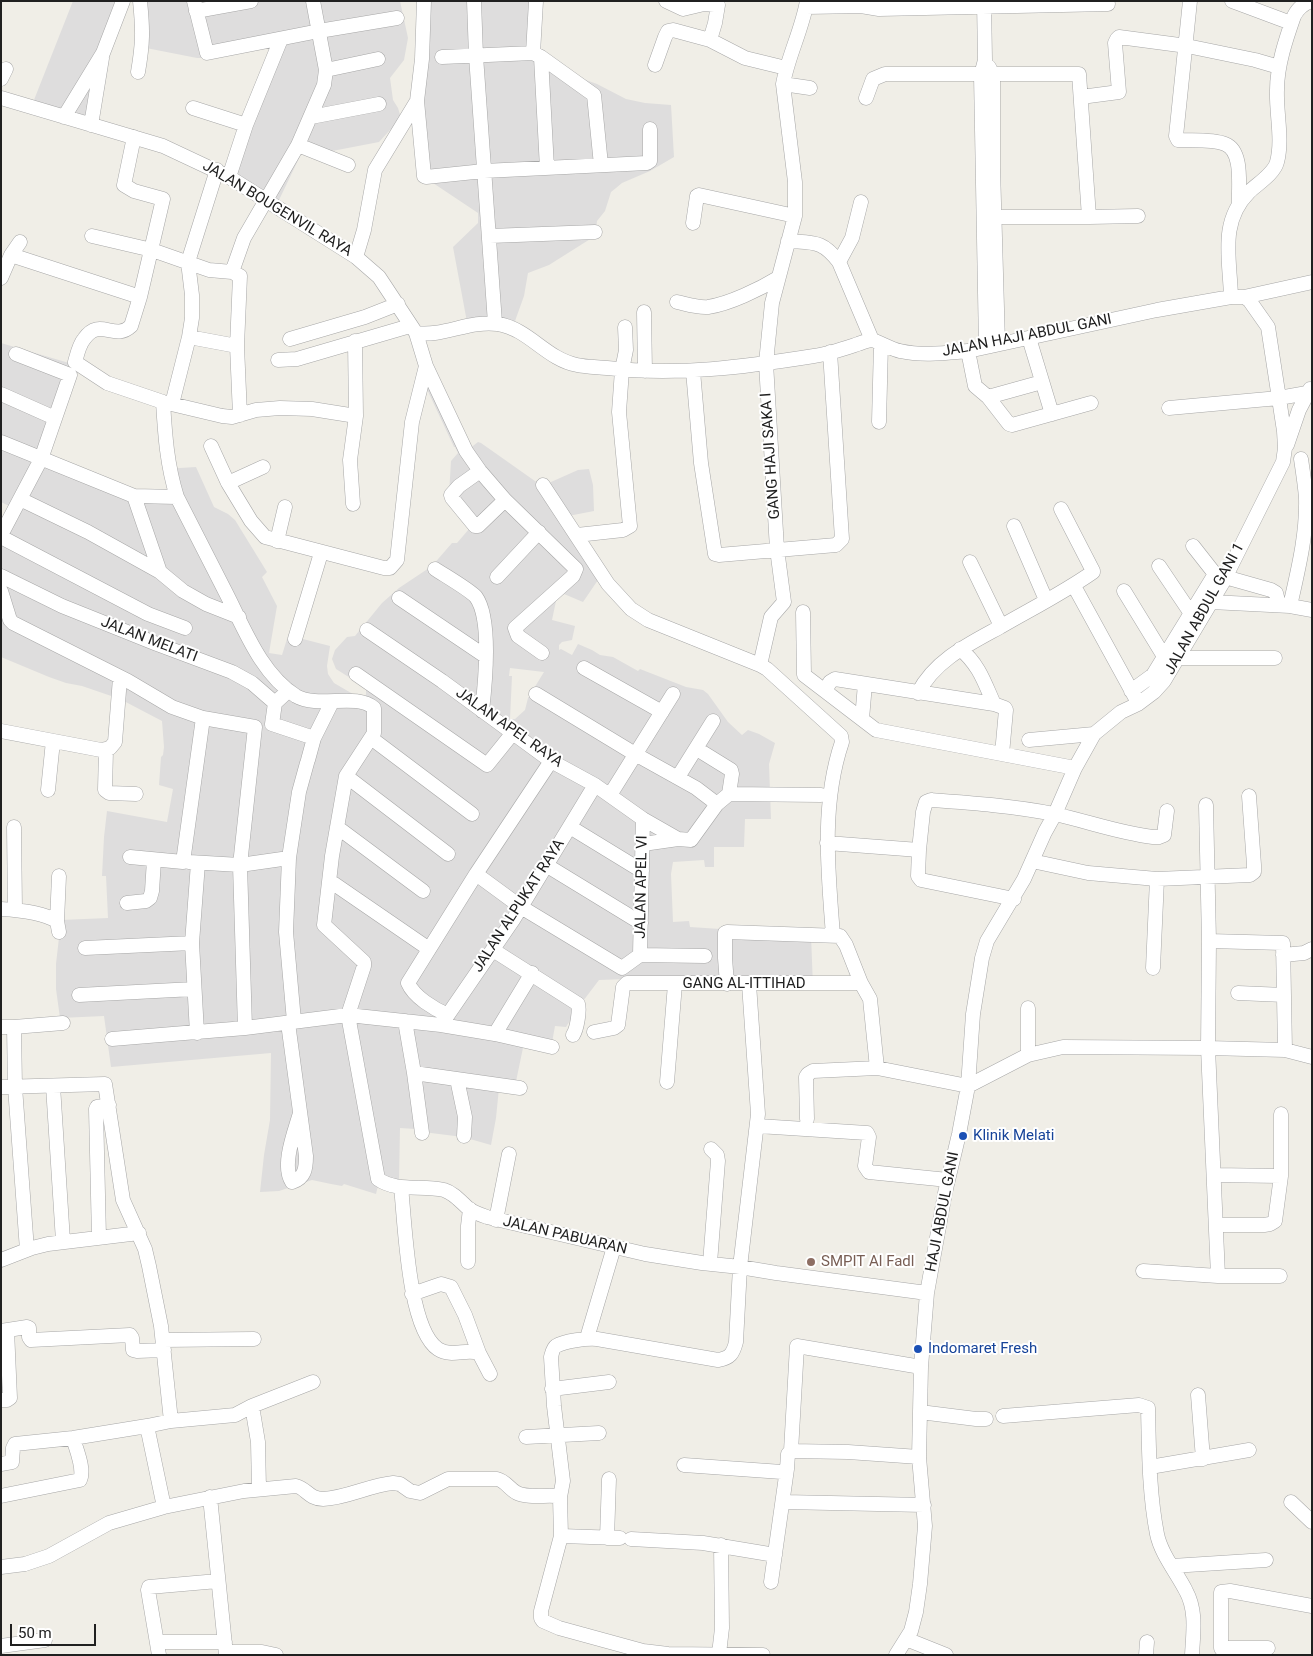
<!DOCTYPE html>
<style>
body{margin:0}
#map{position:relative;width:1313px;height:1656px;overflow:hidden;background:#f0eee7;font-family:Roboto,sans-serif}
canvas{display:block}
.frame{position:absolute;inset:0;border:2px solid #202020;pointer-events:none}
.scale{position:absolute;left:10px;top:1624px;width:86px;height:22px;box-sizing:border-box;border:2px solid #202020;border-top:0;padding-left:6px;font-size:15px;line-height:18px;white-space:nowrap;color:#202020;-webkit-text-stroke:4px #fff;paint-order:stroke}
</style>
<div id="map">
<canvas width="1313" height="1656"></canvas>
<div class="frame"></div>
<div class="scale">50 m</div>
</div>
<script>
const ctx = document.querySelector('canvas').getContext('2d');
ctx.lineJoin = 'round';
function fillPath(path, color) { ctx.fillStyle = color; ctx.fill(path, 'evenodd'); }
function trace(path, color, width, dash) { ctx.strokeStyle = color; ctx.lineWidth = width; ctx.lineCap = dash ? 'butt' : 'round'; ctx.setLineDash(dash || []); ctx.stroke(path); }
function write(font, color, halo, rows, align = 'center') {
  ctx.font = font + ' Roboto,sans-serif'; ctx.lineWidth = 4; ctx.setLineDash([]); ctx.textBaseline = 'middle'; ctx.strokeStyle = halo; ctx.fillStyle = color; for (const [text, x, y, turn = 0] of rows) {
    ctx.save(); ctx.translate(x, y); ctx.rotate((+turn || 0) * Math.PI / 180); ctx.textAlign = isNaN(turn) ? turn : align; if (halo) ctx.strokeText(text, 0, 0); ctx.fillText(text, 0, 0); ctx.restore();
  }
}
fillPath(new Path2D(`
 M73,1h54l-15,41 -8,49 -7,31 -65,-17z
 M137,1h263l8,37 -4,22 -14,18 3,22 5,8 3,10 -5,8 -6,4 -11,12 -52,10h-25l-23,48v5l-54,-33 46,-118 -2,-5 -5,-3 -54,12h-13l-56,-11z
 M420,1h120l-1,47 11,11 36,21 11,4 29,15 19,4 26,2 3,52 -24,14 -28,12 -6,5 -5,4 -6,19 -8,10 -2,15 -46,29 -21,8 -4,23 -9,25 -48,1 -14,-75 25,-24v-10l-51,-34z
 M1,343l68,20 -2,16 -19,74 74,33 19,5 30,3 -7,-25 32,-2 18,40 14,7 7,6 32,52 -5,5 15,29 -8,47 13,2 5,-16 11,3 1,-4 31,8 -3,20 1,8 6,9 24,14 8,-1v-8l-30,-19 -4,-10 3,-9 12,-13 8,-1 27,-33 17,-15 33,-22 20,-23h5l12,-14 -20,-34 2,-34 7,-8 -3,-6h-1l-29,-62 3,-25 41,89 9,-7 3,1 61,43 36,-16 11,-1 4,16 1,26 -31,6 35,63 -15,22 -19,-8 -8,7 -4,19 23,6 -3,14 -10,2 -3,3v5l2,-1 11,6 6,-11 14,6 8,5 13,2 25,14 2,-2 46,18 17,3 5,4 20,28 14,13 6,-5 11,4 16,9 -6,21 2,55h-26l-1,28h-30v20h-9l-1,-7 -31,2 -2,12 2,48 16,-1 1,6 121,8 2,52 -186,-8 -28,1 -22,29 -11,18 -11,-1 -4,22 -27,-5 -10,48 -15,-3 -3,30 -5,27 -28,-8 -32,-4 -16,-4 -15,-1 -1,52 -19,-3 -4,17 -32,-10 -2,2 -11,-2 -19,-4 -33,11 -19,1 4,-37 6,-35 1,-67 -160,14 -7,-51 -44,2 -4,-29v-25l5,-44 47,-2 -2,-42h-4l2,-39 3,-26 60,11 6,-33 -14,-4 2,-28 2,-2 1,-8 -2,-26 -42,-22 -38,-13 -16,-3 -17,-6 -48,-20v-137l8,-14 -8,-4zM510,668l34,4 -16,26 -3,12 -10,9h-5l2,-43h-3z`), '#dedddd');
const minor = new Path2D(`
 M194,1l13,52 112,-22 78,-13
 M474,1l2,55 19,267
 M536,1l-3,52 8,4 6,111
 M666,1l17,8 21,-5 14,1 -3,18 -5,17
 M984,1l1,59 -4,15 5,271
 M1190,1l-14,135 2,4c14,1 34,-1 47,4 19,7 13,44 14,61
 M1232,1l59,22
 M806,7l55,-1 18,3 229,-5
 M196,11l55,-10
 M442,57l91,-4
 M541,57l53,38 7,70
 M655,65l10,-28 3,-6 5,-1 37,10 35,18 41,10
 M989,67l4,8v93l5,176
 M326,70l52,-11
 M138,72c5,-29 5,-42 2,-71
 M1,79l5,-10
 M783,84l27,4
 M1081,97l38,-5 -4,-49 2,-4 2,-2 68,9 68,14 24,7
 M1,98l162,48 66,31 127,80 23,20 37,56c28,4 53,-13 82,-9 31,5 48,35 79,41 9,2 20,2 30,3 70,8 138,-1 207,-12 15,-2 29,-7 44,-12 3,-1 10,-4 14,-4 5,1 21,10 28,11 23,5 45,2 68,0l189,-41 74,-13h13l68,-15
 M866,98l7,-19 12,-5h194l10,143h-105
 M417,101l7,75 2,1 58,-6 163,-8 3,-2v-32
 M193,108l53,17
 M64,117l39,-64 20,-52
 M311,117l68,-13
 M91,125l11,-67
 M134,137l-10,48 10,6 29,8 -23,98 -9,29c-17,16 -31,-10 -47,13 -5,6 -7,16 -9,23l32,21 56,19 59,14 10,1 24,-7 24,-2 32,1 44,7
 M298,145l50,20
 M229,177l17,-52 35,-86
 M1089,217l49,-1
 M693,223l4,-27 2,-1 96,21
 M92,236l60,14 57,20 23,2 8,4 -3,70 3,69
 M490,236l105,-4
 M788,241c26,2 34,-1 51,21l33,78
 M11,255l129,42
 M356,257l8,-27 11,-60 42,-69 5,-42 2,-58
 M839,262l13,-24 9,-36
 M232,272l12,-34 54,-93 26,-60 2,-15 -13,-69
 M1,278l10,-23 9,-13
 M1231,297c-1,-38 -12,-75 18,-105 8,-8 25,-18 28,-30 6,-23 -1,-49 0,-72 0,-25 9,-51 17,-74 4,-8 9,-12 17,-15
 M677,302c9,2 21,6 31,5 21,-3 52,-18 70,-29
 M644,312l1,59
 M416,333l10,33 40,85 14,20 25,29 71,69 -3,7 -58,52 3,8 24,17
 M189,337l48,9
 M1029,338l23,76
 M290,339l75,-22 33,-13
 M968,351l7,35 13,11 21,27 3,1 79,-22
 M278,360l19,-1 113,-33
 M693,371l8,92 14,91 4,1 117,-10 6,-6 -12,-187
 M1,394l54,24
 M988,397l54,-15
 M163,402c2,33 4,63 14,95
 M172,404l17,-67 3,-19v-23l-4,-33 29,-92
 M1169,408l110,-10 28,-5
 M879,422l2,-78
 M1,442l133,54 43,1c16,32 33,64 49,96 18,35 35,81 70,103 23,13 60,-4 78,12v25l-28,43 -14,80 -8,69 40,37v4l-16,49 30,164c18,13 44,6 66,11 10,3 17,12 25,19 6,4 12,6 18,8l158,37 57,9 38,4 36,6 151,20
 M1287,445l12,-35 11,-21
 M211,446l17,37 23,38 14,16 119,31h6l7,-8 15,-138 14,-56
 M480,471l-21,15 -8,9 1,3 23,28h3l27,-26
 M228,483l35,-16
 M543,485l65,99 23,25 17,11 112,45 7,4 74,67 1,6c-21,62 -14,129 -9,193
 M134,496l26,76
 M20,499l68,33 72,40 23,19 23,13 33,13
 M353,504l-3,-44 6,-44 -1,-75
 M1014,526l32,74
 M1,535l40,-76 29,-84 -54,-21
 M577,535l46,-5 7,-4 -11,-114 3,-42 4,-20 -1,-23
 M1,537l147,77 37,14
 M277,541l8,-34
 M970,562l31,64
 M1159,566l31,46
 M435,569c9,6 35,21 41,28 16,22 9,88 6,114
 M1,576l61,30 95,38 75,28 20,11 23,20 13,-12
 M497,577l42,-45
 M1225,577l46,13 5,3 3,12
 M1074,586l62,113
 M1,591l9,29 3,3 115,58 44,26 31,11 -20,144 -53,-5
 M1124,591l41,67
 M399,598l86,58
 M1211,602l79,4 22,4
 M1290,606c8,-36 17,-71 16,-108 -1,-13 -3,-26 -5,-39
 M803,612l1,63 72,55 199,38
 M367,630l75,51 109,80 44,24 48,34 35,20
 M295,639l26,-86
 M960,649c19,15 25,35 34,55
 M1179,658h96
 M760,665l11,-48 13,-15 -7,-53 -11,-186 6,-60 23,-87v-34l-12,-98c5,-28 19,-54 24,-83
 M584,668l78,44
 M356,674l131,91 25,-31
 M825,691l5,-9 5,-3 159,25 11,4 1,2 -4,44
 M1131,691l22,-16 62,-101 -22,-28
 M918,693c17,-33 51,-49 82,-66 31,-18 63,-34 93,-55v-1l-32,-62
 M536,694l99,60 61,34 21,16
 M275,703l-3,21 42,14
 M203,718l52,9 -15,138 5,163
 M862,719l3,-35
 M1,731l100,19 9,-2 5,-6 5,-64
 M371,738l101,76
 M1029,740l65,-6
 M106,750l-1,40 4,3 27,1
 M308,760l6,-22 18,-36
 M346,776l102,78
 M678,777l35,-56
 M48,790l5,-49
 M729,794l92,1
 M610,795l63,-101
 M1206,805l3,136 -1,107 10,228
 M14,827l1,82
 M337,827l86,64
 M570,827l72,44
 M827,843l92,7 -1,26 3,4 93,19
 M643,844l35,-5 13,1 26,-36 12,-10 3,-20 -1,-4 -34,-21
 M919,850l4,-38 3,-10 5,-2c41,3 83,6 123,14 33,7 65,19 99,23h6l5,-2 3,-24
 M1032,861l56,12 69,6 93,-4 4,-3v-7l-5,-69
 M189,862l51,3 49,-7
 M546,865l95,58
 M476,874l45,33 101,61 18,-13
 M330,881l99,68
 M127,903l19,-2 4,-3 2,-7 2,-31
 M1,909c18,1 40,3 56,12l2,11
 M57,921l2,-45
 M1209,941l74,2 2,107
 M85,948l107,-5
 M493,950l85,54c2,6 -1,25 -5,31
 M640,955l3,-136
 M640,955l65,1
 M1283,955l21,-2 8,-4
 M1153,968l4,-89
 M727,984l-2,-26v-25l2,-1 113,4 6,9 15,38 9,16 7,69
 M1238,993l46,2
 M79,995l115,-6
 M448,1015c-14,-6 -34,-18 -40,-32l68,-109 75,-113
 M294,1021l-8,-89 3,-74 10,-66 8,-29
 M405,1021l9,52 8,60
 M443,1022l70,-102 82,-135
 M288,1023l18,133c0,12 -1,22 -14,26 -11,-17 3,-51 8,-69
 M1,1027h13l49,-4
 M14,1027l1,60 12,163
 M594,1032l20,-4 4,-3 5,-38 4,-4h234
 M197,1033l-5,-90 6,-80
 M495,1034l37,-61
 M112,1039l133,-11 103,-13 93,10 54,9 57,13
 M1028,1055v-47
 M414,1073l106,15
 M457,1079l8,38 -1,19
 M667,1082l8,-98
 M53,1086l10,155
 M968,1086l60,-31 35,-8 145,1 77,2 27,7
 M1,1087l104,-3 18,116 22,49 4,17 12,60 10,95 -24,5 17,81
 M807,1119l-1,-42 2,-3 5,-3 64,-3 91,18
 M758,1126l109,7 2,4 -4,29 4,6 79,8
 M1214,1175l67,1
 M401,1187c4,36 7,142 37,162 14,9 28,-1 41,4l11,21
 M496,1220l13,-66
 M1216,1225h48l6,-1 5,-3 6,-45v-62
 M99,1238l-3,-129 1,-2 12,-2
 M1,1260l31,-12 16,-4 91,-11
 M468,1262v-36l2,-17
 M710,1263l8,-102 -1,-6 -6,-6
 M1143,1271l75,5h62
 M412,1294l29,-10 10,3 14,28 14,38
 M1,1331l26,-4 2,1v9l2,3 99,-5 2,3 1,12 4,1 27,-1
 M587,1338l27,-91
 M163,1340l91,-1
 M552,1389l57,-7
 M1198,1395l5,64
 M1,1400h6l3,-2 -3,-68
 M252,1406l6,36 1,47
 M920,1412l56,7h10
 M1003,1416l136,-11 9,3c1,42 1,85 9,126 4,20 20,39 29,57 11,20 7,43 6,64
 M171,1421l64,-6 17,-9 61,-24
 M526,1437l73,-4
 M791,1451l6,-105 124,21
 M1,1464l11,-2 1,-14 2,-4 58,-6 74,-12
 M684,1465l98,7 5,-3 1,-15 3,-3 57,1 71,5
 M1150,1467l99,-17
 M1,1496l79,-16c5,-11 -4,-31 -7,-42
 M210,1497l16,158
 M560,1497l3,-16 -9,-75 -3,-49c1,-4 2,-9 5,-11 8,-5 31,-8 41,-7l121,21c12,-2 15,-6 18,-18l4,-75 18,-153 -9,-130
 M784,1502l140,3
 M1291,1502l21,20
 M561,1536l59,2
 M607,1538l2,-59
 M631,1539l72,4 72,12
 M1172,1566l94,-6
 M1,1567l24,-3 24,-8 60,-33 55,-16 80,-16 52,-5c10,2 13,13 27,13 24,-1 47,-14 70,-16l7,1 10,7 10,2 28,-14h49c9,2 12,10 20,14 10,5 28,2 39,3l4,1 1,39 -20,75v7l2,3 16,7 84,23 25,3 95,1
 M771,1582l16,-113
 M906,1639l40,16
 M157,1642h68
 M1,1646l44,-6
 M1221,1648v-56l9,-1 82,15
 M226,1652h36l14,3
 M719,1654l3,-26 -1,-83
 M1225,1654l-4,-6h47
 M159,1655l-11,-65 1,-3 69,-6
 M896,1655l15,-24 5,-19 4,-28 5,-58 -6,-69 2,-90 6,-74 18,-100 14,-59 9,-48 5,-72 9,-56 5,-17 37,-62 21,-47 10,-18 20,-46 19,-34 27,-22 17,-8 16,-12 10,-11 58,-97 61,-122 2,-14 -1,-17 -16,-104 -19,-27 -5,-3
 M1146,1655l1,-13`);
trace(minor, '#a7a7a7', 15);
trace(minor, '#fff', 14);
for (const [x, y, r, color] of [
 [963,1136,5,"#1a4fb4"],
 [811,1262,5,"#8d6e63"],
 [918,1349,5,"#1a4fb4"]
]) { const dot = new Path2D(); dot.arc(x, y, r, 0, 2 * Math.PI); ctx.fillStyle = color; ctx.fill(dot); trace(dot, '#fff', 2); }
write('15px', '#202020', '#fff', [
 ["JALAN BOUGENVIL RAYA",277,209,31],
 ["JALAN HAJI ABDUL GANI",1027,336,-11],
 ["GANG HAJI SAKA I",771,456,-94],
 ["JALAN ABDUL GANI 1",1205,609,-61],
 ["JALAN MELATI",149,640,21],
 ["JALAN APEL RAYA",509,728,35],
 ["JALAN APEL VI",642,887,-89],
 ["JALAN ALPUKAT RAYA",519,906,-57],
 ["GANG AL-ITTIHAD",744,984],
 ["HAJI ABDUL GANI",943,1212,-79],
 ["JALAN PABUARAN",565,1236,13]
]);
write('15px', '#164399', '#fff', [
 ["Klinik Melati",973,1136],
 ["Indomaret Fresh",928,1349]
], 'left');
write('15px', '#785e54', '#fff', [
 ["SMPIT Al Fadl",821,1262]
], 'left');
</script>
